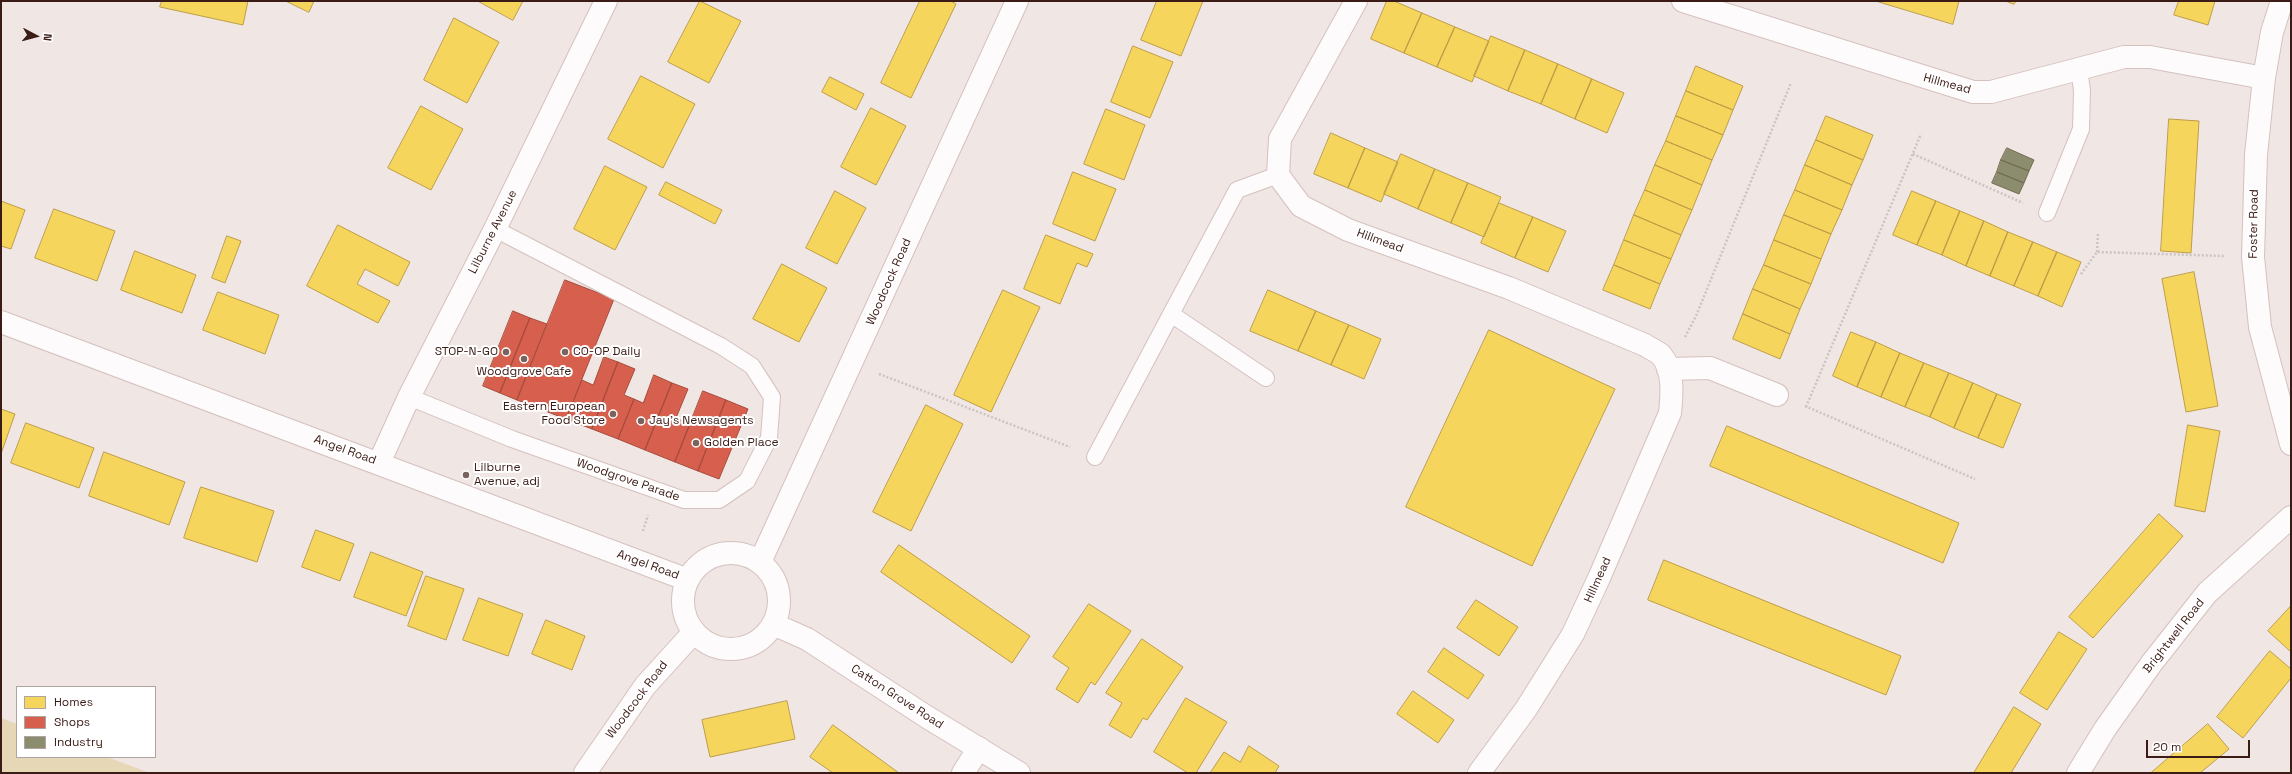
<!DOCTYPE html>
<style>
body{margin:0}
#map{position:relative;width:2292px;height:774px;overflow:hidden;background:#f0e6e4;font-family:"Space Grotesk",sans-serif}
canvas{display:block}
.frame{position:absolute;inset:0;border:2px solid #3a1b15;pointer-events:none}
.legend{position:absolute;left:16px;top:686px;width:140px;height:72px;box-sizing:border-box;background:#fff;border:1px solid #b0a4a1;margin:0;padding:5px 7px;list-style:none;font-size:12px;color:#3a1b15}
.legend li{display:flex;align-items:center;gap:8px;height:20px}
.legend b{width:20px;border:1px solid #b0a4a1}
.north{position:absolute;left:16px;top:16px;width:40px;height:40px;-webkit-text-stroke:3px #fff;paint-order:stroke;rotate:96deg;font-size:11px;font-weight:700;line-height:16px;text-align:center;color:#3a1b15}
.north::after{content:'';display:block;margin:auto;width:14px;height:18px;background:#3a1b15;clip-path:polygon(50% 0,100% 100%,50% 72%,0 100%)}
.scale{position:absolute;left:2146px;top:740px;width:104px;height:18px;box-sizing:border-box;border:2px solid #3a1b15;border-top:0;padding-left:5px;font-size:12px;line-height:14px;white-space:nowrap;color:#3a1b15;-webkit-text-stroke:3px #fff;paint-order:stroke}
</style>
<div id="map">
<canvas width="2292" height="774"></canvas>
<div class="frame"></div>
<ul class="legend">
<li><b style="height:11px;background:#f6d55c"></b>Homes</li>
<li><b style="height:11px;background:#d6604d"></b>Shops</li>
<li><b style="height:11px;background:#8c8c6e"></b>Industry</li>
</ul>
<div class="north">N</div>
<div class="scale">20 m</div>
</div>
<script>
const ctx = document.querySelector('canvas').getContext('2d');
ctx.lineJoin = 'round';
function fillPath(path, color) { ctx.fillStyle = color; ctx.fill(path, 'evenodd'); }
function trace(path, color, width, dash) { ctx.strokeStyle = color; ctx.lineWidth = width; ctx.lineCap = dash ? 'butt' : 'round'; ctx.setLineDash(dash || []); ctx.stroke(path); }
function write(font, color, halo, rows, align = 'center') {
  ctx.font = font + ' "Space Grotesk",sans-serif'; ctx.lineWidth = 4; ctx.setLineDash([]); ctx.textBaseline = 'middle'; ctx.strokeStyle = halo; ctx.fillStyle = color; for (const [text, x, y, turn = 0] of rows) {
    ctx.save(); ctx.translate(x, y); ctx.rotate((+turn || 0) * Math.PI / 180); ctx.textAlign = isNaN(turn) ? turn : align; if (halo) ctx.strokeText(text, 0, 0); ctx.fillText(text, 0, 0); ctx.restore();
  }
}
fillPath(new Path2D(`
 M1,718l16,6v33h90l43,16h-149z`), '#e6d8b6');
const homes = new Path2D(`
 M162,1h86l-5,24 -83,-18z
 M286,1h28l-5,11z
 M478,1h45l-10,19z
 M700,1l41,20 -32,62 -41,-21z
 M920,1h31l5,3 -45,94 -30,-15z
 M1157,1h46l-22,55 -40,-16z
 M1387,1h7l28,12 -18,40 -33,-14z
 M1876,1h83l-6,23z
 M2006,1h10l-2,3z
 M2179,1h36l-7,24 -34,-10z
 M1422,13l33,14 -18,40 -33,-14z
 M454,18l45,24 -32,61 -43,-23z
 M1455,27l34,14 -17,41 -35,-15z
 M1491,36l34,14 -17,41 -34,-15z
 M1133,46l40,16 -23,56 -39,-16z
 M1525,50l33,14 -17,40 -33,-13z
 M1558,64l34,15 -17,40 -34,-15z
 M1696,66l47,20 -10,24 -47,-19z
 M641,76l54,28 -32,64 -55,-29z
 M830,77l34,17 -8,16 -34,-18z
 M1592,79l32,14 -17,40 -32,-14z
 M1686,91l47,19 -10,25 -47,-19z
 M421,106l42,23 -32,61 -43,-22z
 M871,108l35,18 -30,59 -35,-18z
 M1106,109l39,16 -21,55 -40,-16z
 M1676,116l47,19 -11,25 -46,-19z
 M1826,116l47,19 -10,25 -47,-20z
 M2169,119l30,2 -8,132 -30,-2z
 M1331,133l34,15 -17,40 -34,-14z
 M1816,140l47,20 -11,25 -47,-20z
 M1666,141l46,19 -10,25 -47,-20z
 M1365,148l33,14 -17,40 -33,-14z
 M1401,154l34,15 -17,40 -34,-15z
 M1655,165l47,20 -10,25 -47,-20z
 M1805,165l47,20 -10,25 -47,-20z
 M605,166l42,21 -32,63 -41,-21z
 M1435,169l33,14 -17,40 -33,-14z
 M1073,172l43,17 -21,52 -42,-17z
 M666,182l56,28 -7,14 -56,-29z
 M1468,183l33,14 -17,40 -33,-14z
 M1645,190l47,20 -11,25 -47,-20z
 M1795,190l47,20 -11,24 -47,-19z
 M835,191l31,17 -29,56 -31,-16z
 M1912,191l24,10 -19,44 -24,-10z
 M1,201l24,9 -14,39 -10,-3z
 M1936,201l24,10 -18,44 -25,-10z
 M1499,203l34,14 -18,41 -34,-15z
 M54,209l61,22 -18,50 -62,-23z
 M1960,211l24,10 -18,45 -24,-11z
 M1634,215l47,20 -10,24 -47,-19z
 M1784,215l47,19 -10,25 -47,-19z
 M1533,217l33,14 -18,41 -33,-14z
 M1984,221l24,11 -18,44 -24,-10z
 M338,225l72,37 -12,24 -33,-17 -8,15 33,17 -12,22 -71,-37z
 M2008,232l25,10 -19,44 -24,-10z
 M1046,235l47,19 -6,13 -10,-4 -17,41 -36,-15z
 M227,236l14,5 -16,42 -13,-5z
 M1624,240l47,19 -11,25 -46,-19z
 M1774,240l47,19 -10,25 -47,-19z
 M2033,242l24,10 -19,44 -24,-10z
 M135,251l61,24 -14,38 -61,-23z
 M2057,252l24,10 -19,45 -24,-11z
 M782,264l45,24 -28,54 -46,-23z
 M1614,265l46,19 -10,25 -47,-19z
 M1764,265l47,19 -11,25 -47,-20z
 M2194,272l24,134 -32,6 -24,-133z
 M1753,289l47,20 -10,25 -47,-20z
 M1003,290l37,17 -49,105 -37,-17z
 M1268,290l48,21 -18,40 -48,-20z
 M218,292l61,23 -14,39 -62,-24z
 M1316,311l33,14 -18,40 -33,-14z
 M1743,314l47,20 -10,25 -47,-20z
 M1349,325l32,14 -17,40 -33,-14z
 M1489,330l126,59 -83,177 -126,-59z
 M1851,332l25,10 -19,45 -24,-11z
 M1876,342l24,11 -19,44 -24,-10z
 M1900,353l24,10 -19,44 -24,-10z
 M1924,363l25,10 -19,44 -25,-10z
 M1949,373l24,10 -19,45 -24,-11z
 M1973,383l24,11 -19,44 -24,-10z
 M1997,394l24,10 -18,44 -25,-10z
 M926,405l37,19 -52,107 -38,-19z
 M1,409l14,5 -14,40z
 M26,423l68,25 -15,40 -68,-25z
 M2188,425l32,6 -15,81 -30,-6z
 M1727,426l232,97 -16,40 -233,-97z
 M104,452l81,30 -16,43 -80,-29z
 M201,487l73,24 -17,51 -73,-24z
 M2159,514l24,22 -90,102 -24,-21z
 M316,530l38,14 -14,37 -38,-14z
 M899,545l131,91 -18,27 -131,-91z
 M371,552l52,20 -17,44 -52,-19z
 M1664,560l237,96 -15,39 -238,-95z
 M426,576l38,13 -18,51 -38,-14z
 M479,598l44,16 -15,42 -45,-16z
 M1476,600l42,27 -19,29 -42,-28z
 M1089,604l42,27 -36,54 -4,-3 -13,21 -22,-14 13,-21 -16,-11z
 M2291,606v46l-23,-21z
 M546,620l39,16 -13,34 -40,-16z
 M2059,632l28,17 -40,61 -27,-17z
 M1142,639l41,28 -36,53 -4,-2 -12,20 -22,-13 13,-22 -16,-10z
 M1444,648l40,27 -16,24 -40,-27z
 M2270,651l21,18v9l-48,60 -26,-21z
 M1413,691l41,29 -16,23 -41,-29z
 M1186,698l41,24 -31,51h-8l-34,-21z
 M787,701l8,38 -85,18 -8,-37z
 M2014,707l27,17 -30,49h-37z
 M2208,724l21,25 -29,24h-49z
 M833,725l66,48h-66l-23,-16z
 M1249,746l30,20 -4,7h-65l14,-21 16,10z`);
fillPath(homes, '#f6d55c');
trace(homes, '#be9d47', 1);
const shops = new Path2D(`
 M565,280l49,19 -48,120 -49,-19z
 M513,311l17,7 -30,75 -17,-7z
 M530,318l17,6 -30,76 -17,-7z
 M604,357l14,5 -26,67 -26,-10 16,-39 11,5z
 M618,362l17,7 -11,26 10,4 -16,40 -26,-10z
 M654,375l18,8 -27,67 -27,-11 16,-40 9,4z
 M672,383l16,6 -12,29 14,6 -15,38 -30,-12z
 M703,391l23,9 -28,71 -23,-9z
 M726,400l22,9 -29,70 -21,-8z`);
fillPath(shops, '#d6604d');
trace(shops, '#a74b3c', 1);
const industry = new Path2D(`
 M2007,148l27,12 -5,11 -28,-11z
 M2001,160l28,11 -5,12 -27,-11z
 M1997,172l27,11 -5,11 -27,-11z`);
fillPath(industry, '#8c8c6e');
trace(industry, '#736a53', 1);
const lane = new Path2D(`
 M2047,213l34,-84 1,-38 -3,-23
 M1266,378l-95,-64 66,-124 41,-15
 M409,397l103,42 172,61h35l28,-19 22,-43 3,-41 -20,-31 -31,-20 -226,-117
 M1095,457l76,-143`);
const street = new Path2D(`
 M1356,1l-76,138 -2,36 23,31 47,24 161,58 136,57c4,3 12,6 16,10 13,15 11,39 9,58l-71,165 -26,56 -47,75 -47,64
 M1683,1l290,91h18l133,-35h26l114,21
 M2282,1l-10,31 -8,46 -8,77 -3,102 7,70 31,117
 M1668,369l42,-1 67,27
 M379,463l30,-66 86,-168 111,-228
 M963,773l16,-25
 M2078,773l27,-44 46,-65 56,-71 84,-76`);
const secondary = new Path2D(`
 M1,322l687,258
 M683 601a48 48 0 1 1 96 0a48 48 0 1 1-96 0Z
 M760,562l257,-561
 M773,624l34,15 120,78 92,56
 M585,773l60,-87 49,-54`);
trace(lane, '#d5c1be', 18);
trace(street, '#d5c1be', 24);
trace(secondary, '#d5c1be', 24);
trace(new Path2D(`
 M1913,154l110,49
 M2097,252l1,-20
 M2081,274l16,-22 127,4
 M1685,337l11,-21 95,-233
 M879,374l191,73
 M1805,406l170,73
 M1806,407l115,-273
 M643,531l5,-16`), '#cbc4c4', 2.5, [2, 2]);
trace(lane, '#fdfbfb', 16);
trace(street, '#fdfbfb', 22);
trace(secondary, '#fdfbfb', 22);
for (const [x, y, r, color] of [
 [506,352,4,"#7a625d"],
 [565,352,4,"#7a625d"],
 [524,359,4,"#7a625d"],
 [613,414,4,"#7a625d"],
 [641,421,4,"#7a625d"],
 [696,443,4,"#7a625d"],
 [466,475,4,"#7a625d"]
]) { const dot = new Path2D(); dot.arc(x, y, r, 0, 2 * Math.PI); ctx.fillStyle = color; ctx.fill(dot); trace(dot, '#fff', 1.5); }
write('12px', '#3a1b15', '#fff', [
 ["Hillmead",1947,84,15],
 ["Foster Road",2254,224,-89],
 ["Lilburne Avenue",493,232,-63],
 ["Hillmead",1380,241,20],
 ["Woodcock Road",889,282,-66],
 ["Angel Road",345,450,20],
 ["Woodgrove Parade",628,480,19],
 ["Angel Road",648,565,20],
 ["Hillmead",1598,580,-66],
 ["Brightwell Road",2174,636,-52],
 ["Catton Grove Road",897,697,33],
 ["Woodcock Road",637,700,-53]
]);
write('12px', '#3a1b15', '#fff', [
 ["STOP-N-GO",498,352,"right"],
 ["CO-OP Daily",573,352],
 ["Woodgrove Cafe",524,372,"center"],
 ["Eastern European",605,407,"right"],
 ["Food Store",605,421,"right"],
 ["Jay's Newsagents",649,421],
 ["Golden Place",704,443],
 ["Lilburne",474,468],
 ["Avenue, adj",474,482]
], 'left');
</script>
